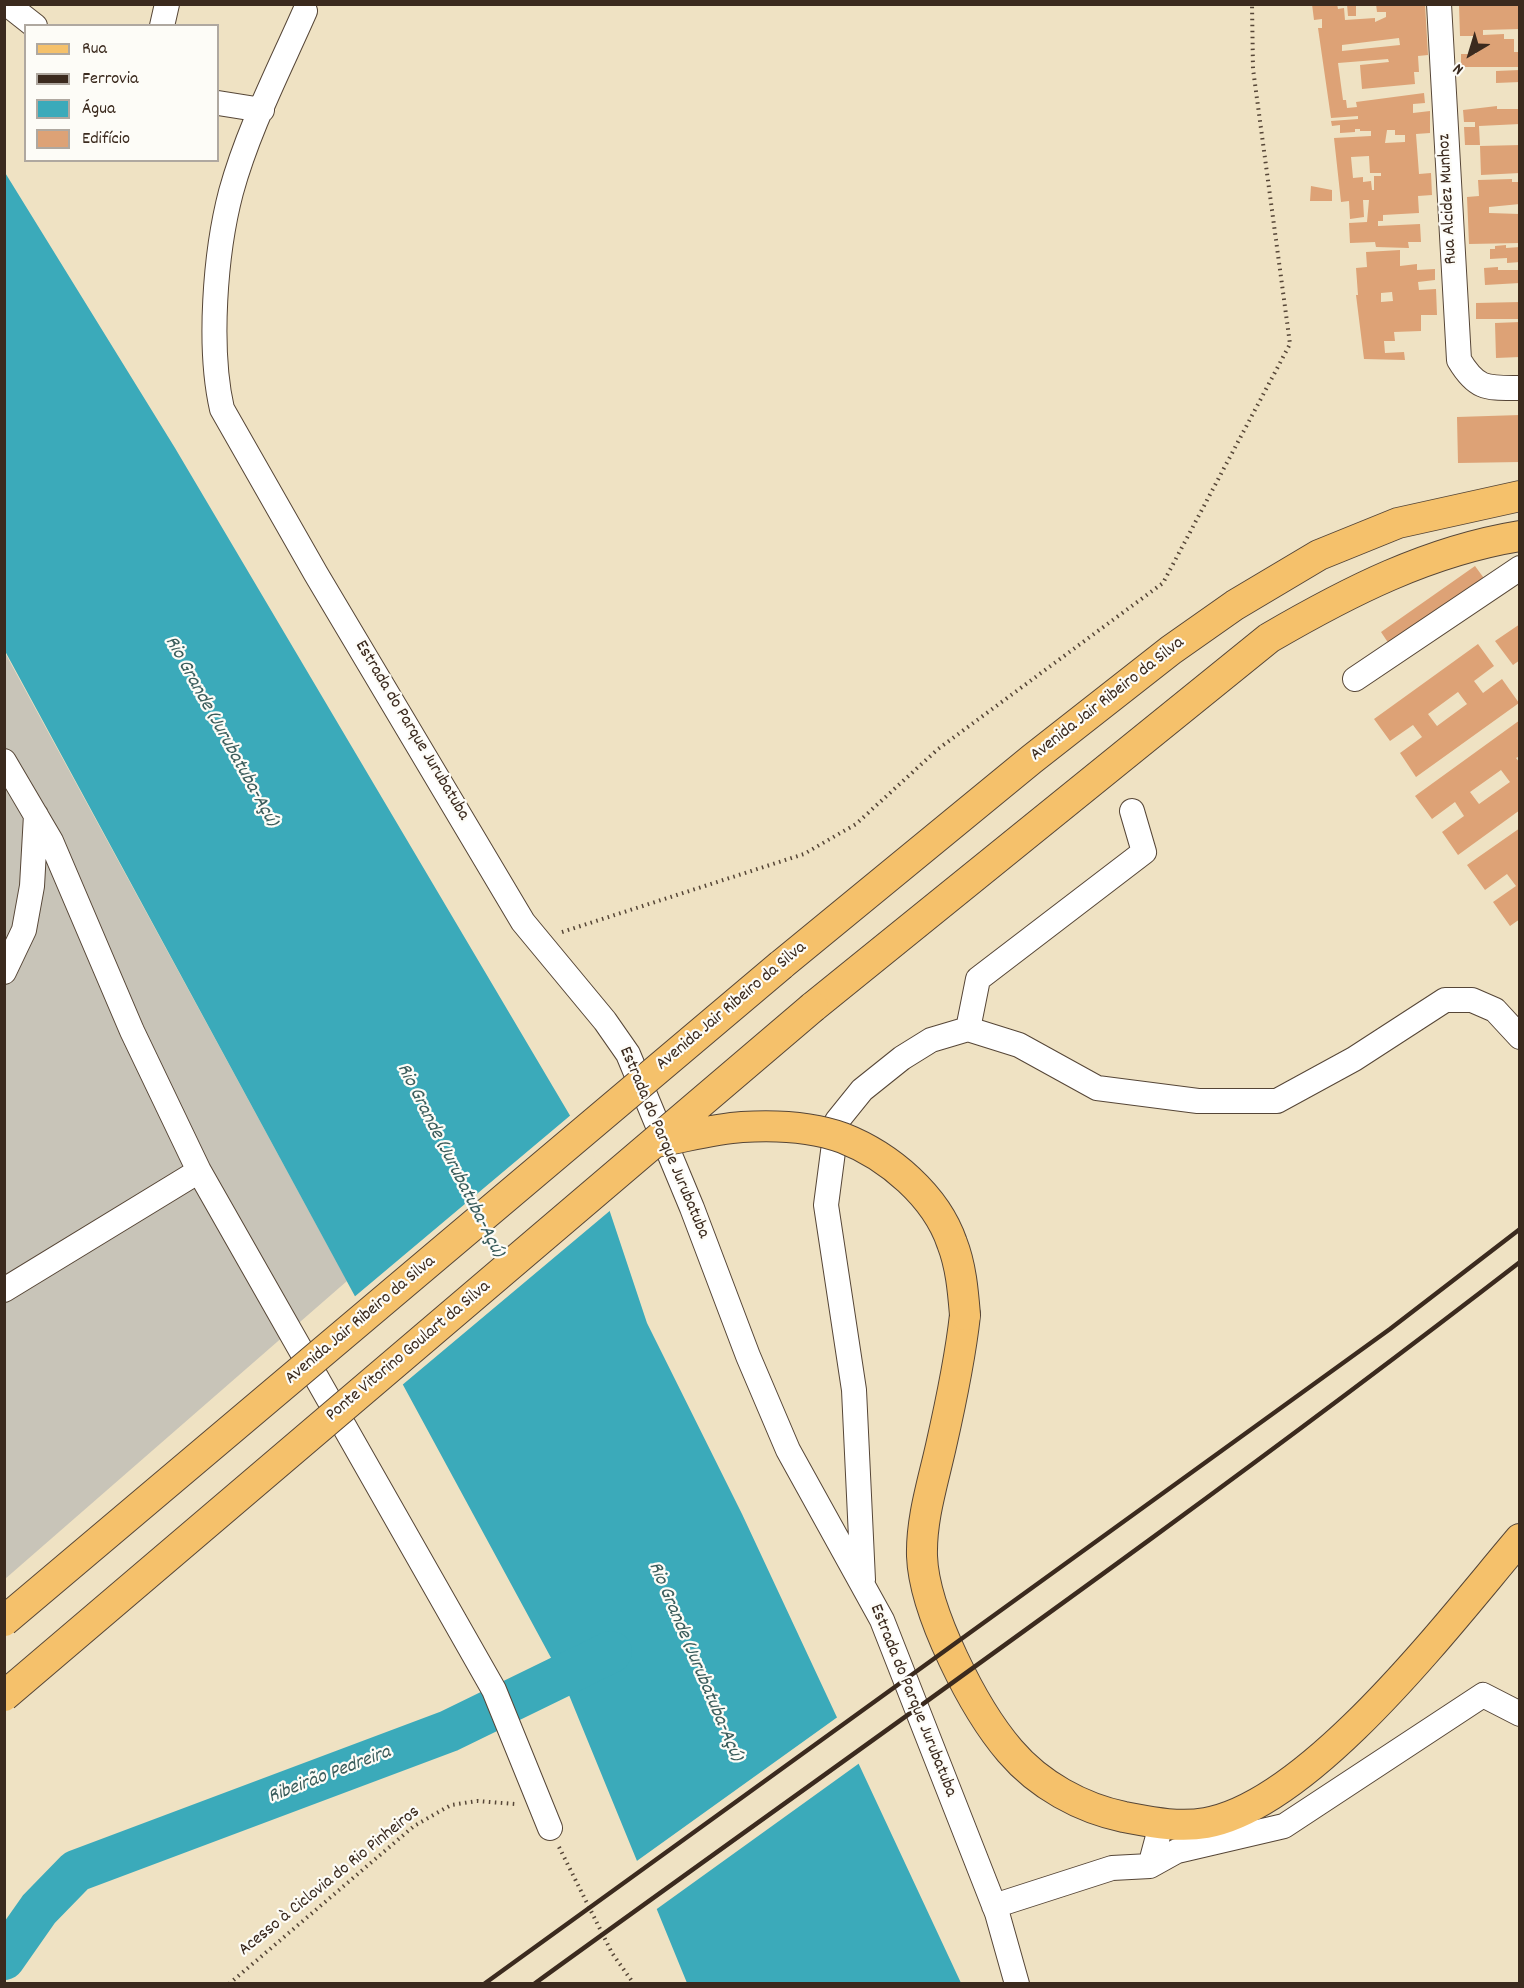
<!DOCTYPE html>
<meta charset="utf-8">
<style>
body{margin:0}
#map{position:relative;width:1524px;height:1988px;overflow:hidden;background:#efe2c3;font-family:Dekko,sans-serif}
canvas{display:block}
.frame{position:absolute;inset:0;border:6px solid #3b2a1e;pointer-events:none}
.legend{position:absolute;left:24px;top:24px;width:195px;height:138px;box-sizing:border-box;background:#fdfcf7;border:2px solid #afa8a0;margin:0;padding:8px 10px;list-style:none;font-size:18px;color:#3b2a1e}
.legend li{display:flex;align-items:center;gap:12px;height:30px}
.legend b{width:30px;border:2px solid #afa8a0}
.north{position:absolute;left:1440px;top:24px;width:60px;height:60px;-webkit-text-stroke:4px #fdfcf7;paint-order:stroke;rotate:218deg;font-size:16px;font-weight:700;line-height:24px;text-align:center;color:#3b2a1e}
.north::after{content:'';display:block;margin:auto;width:21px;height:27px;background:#3b2a1e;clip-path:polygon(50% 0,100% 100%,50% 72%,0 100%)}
</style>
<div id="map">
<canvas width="1524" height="1988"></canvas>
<div class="frame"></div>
<ul class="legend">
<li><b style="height:8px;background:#f5c16b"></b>Rua</li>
<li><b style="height:8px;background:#3b2a1e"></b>Ferrovia</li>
<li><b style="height:16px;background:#3baaba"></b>Água</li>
<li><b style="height:16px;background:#dda276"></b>Edifício</li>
</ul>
<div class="north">N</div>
</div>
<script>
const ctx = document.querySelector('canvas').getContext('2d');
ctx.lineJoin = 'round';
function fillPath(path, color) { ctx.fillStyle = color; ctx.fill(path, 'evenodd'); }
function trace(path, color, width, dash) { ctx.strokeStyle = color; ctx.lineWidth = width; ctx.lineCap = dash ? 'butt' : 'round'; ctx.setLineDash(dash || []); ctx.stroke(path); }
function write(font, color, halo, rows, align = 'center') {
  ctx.font = font + ' Dekko,sans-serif'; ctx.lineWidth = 4.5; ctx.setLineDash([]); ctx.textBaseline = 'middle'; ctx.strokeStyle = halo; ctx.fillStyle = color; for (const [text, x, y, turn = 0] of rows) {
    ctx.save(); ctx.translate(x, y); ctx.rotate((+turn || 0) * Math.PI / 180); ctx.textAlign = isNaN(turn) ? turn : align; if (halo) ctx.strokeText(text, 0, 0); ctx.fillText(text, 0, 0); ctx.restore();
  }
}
fillPath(new Path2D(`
 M4,651l343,630 -342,298 -1,-1z`), '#c8c4b8');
fillPath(new Path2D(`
 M4,171l171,277 413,698 59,177 95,191 219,469h-274l-125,-305 -557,-1027z`), '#3baaba');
fillPath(new Path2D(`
 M572,1114l18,31 22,64 -211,177 -48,-88z
 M839,1716l22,46 -207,149 -20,-48z`), '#efe2c3');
trace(new Path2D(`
 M4,1959l35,-50 37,-38 373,-140 162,-79`), '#3baaba', 42);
fillPath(new Path2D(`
 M1312,4h25l1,5 6,-1 1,12 30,-2v4l11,-5v-5h-9l-1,-8h49l3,51 -10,1 1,16h-5l1,12 -53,5 -2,-24 29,-3 -1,-3 -50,4 5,37h3l1,8 10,-1 -1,-5 68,-9 1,10 -12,1v9l17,-2v22l-14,1 3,40 12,-1 1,22 -14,1 1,17 -36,2v6h-5v5l42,-2 1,18h-13l1,6 -33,-1 -1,-5 -25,1 -1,-20 18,-1 2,-22h-6l1,17 -14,2 -1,-18 -8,1 -7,-64 37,-2v-5h-11v-2h-5v3l-15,1v-8l-8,1 -1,-5 27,-2v-3l-27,2 -13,-90h4v-9l-8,1zM1399,38l1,7 -58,6v-6zM1387,130h8v5h10v7l-20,1zM1369,156l1,17h11v3h-7v14h-2l-1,-9 -8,1v-5l-10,1 -2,-21z
 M1347,4h9v12h-8z
 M1520,4v25l-37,1v5l21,-1v5h10v13h6v15h-59v-13h15l-1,-18h-15l-1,-31z
 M1520,70v12l-24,1v-12z
 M1497,106v3h23v15l-41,2 1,19h-15l-1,-18h11v-5h-11l-1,-12z
 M1520,145v28l-39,2 -1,-29z
 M1512,179v3h8v22l-31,3v6l31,1v29l-51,1 -2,-47 12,-1 -1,-16z
 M1311,186l21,4v11h-22z
 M1506,245v3l14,-1v15l-13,1v-5l-17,1v-10h5v-3z
 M1400,250v16l17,-2v6l18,-1v11l-17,2 1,8 17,-1 1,26h-16v16l-27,1 1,9h-11l1,12 19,-1 1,8 -41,-1 -8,-64h2l-2,-27 11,-1 -1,-15zM1392,292l1,9 -12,1v-9z
 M1498,267v3h22v13l-35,2 -1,-17z
 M1520,302v17h-44v-16z
 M1520,322v35l-24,1 -1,-35z
 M1520,415v47l-62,1 -1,-46z
 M1475,566l11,15 -95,66 -10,-15z
 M1520,624v36l-7,5 -18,-24z
 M1478,644l16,22 -20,15 9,12 19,-14 17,24 -103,74 -16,-24 22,-16 -9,-12 -23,16 -16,-22zM1458,692l9,12 -30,22 -9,-12z
 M1520,720v36l-4,2 4,5v47l-62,45 -16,-23 22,-16 -9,-14 -23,17 -17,-23zM1501,770l9,12 -31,22 -9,-12z
 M1520,828v91l-10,7 -17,-24 23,-16 -9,-12 -22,16 -18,-25z`), '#dda276');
const minor = new Path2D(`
 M7,4l28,22
 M1439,4l20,356c18,30 28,28 61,28
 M305,11c-26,59 -57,119 -74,181 -16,61 -23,156 -9,217l94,165 207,348 82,99 23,33 64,154 56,148 40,94 94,170 115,293 20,71
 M162,26l5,-22
 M218,103l44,7
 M1355,679l165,-111
 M4,761l47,80 81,190 67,140 295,519 56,138
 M4,972l20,-42 8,-44 4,-71
 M968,1029l10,-50 166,-127 -12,-41
 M4,1290l195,-119
 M863,1580l-9,-190 -28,-185 11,-84 25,-31 40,-32 29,-18 37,-11 51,16 78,43 101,13h79l77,-42 91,-59h27l23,10 25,27
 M1150,1866l27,-15 107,-25 199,-131 37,19
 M994,1906l118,-38 38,-2 11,-41`);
const major = new Path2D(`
 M781,965l251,-206 139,-109 64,-45 84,-50 79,-32 122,-27
 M813,1007l456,-369c79,-46 159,-87 251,-102
 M965,1315c-5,45 -14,87 -24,131 -8,36 -20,73 -19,110 2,56 52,153 88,195 29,34 71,57 114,66 27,5 54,11 82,6 106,-19 245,-203 314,-284`);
trace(minor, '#564637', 26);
trace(major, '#564637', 32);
trace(new Path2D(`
 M562,932l242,-78 52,-30 82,-75 225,-166 127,-239 -37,-275 -1,-65
 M559,1847l53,106 22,31
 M229,1984l185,-158 37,-21 26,-4 38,3`), '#564637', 4, [1.5, 4.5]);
trace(minor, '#fff', 24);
trace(major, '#f5c16b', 30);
trace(new Path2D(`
 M484,1984l906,-655 130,-100
 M534,1984c330,-239 664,-473 986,-722`), '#3b2a1e', 4.5);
const majorBridge = new Path2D(`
 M656,1142c29,-5 58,-13 86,-15 32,-2 71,0 101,11 46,18 93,58 109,105 9,23 11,48 13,72
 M4,1621l777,-656
 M4,1696l809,-689`);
trace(majorBridge, '#564637', 32, []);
trace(majorBridge, '#f5c16b', 30);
write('18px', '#3b2a1e', '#fdfcf7', [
 ["Rua Alcidez Munhoz",1449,199,-93],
 ["Avenida Jair Ribeiro da Silva",1108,700,-38],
 ["Estrada do Parque Jurubatuba",411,731,59],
 ["Avenida Jair Ribeiro da Silva",732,1007,-40],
 ["Estrada do Parque Jurubatuba",663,1143,67],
 ["Avenida Jair Ribeiro da Silva",361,1321,-40],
 ["Ponte Vitorino Goulart da Silva",409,1352,-40],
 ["Estrada do Parque Jurubatuba",912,1701,68],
 ["Acesso à Ciclovia do Rio Pinheiros",330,1882,-39]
]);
write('italic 20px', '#3b5d5c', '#fdfcf7', [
 ["Rio Grande (Jurubatuba-Açú)",220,732,61],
 ["Rio Grande (Jurubatuba-Açú)",449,1161,63],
 ["Rio Grande (Jurubatuba-Açú)",694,1662,67],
 ["Ribeirão Pedreira",330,1776,-21]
]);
</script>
